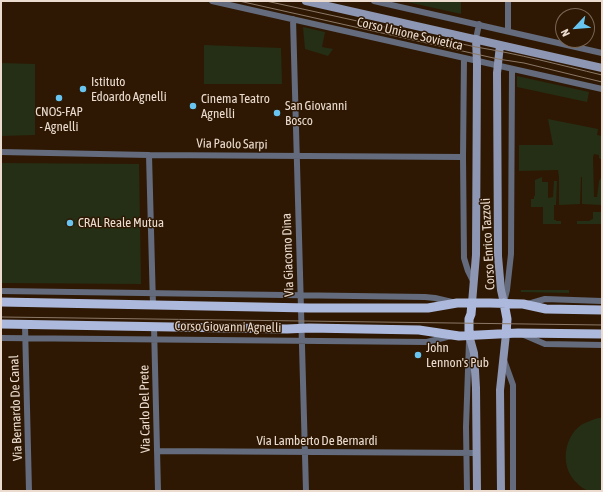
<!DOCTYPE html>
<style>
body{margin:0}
#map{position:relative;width:603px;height:492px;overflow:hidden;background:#2e1803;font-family:"Asap Condensed",sans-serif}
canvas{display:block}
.frame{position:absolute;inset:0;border:2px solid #ebdccf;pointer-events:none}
.north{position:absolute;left:555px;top:8px;width:40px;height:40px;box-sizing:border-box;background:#2e1803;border:1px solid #7a6655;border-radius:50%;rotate:244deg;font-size:11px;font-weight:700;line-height:16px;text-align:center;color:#ebdccf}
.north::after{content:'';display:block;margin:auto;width:14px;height:18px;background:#68c4f0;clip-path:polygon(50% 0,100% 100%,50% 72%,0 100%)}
</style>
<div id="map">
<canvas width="603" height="492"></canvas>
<div class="frame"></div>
<div class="north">N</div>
</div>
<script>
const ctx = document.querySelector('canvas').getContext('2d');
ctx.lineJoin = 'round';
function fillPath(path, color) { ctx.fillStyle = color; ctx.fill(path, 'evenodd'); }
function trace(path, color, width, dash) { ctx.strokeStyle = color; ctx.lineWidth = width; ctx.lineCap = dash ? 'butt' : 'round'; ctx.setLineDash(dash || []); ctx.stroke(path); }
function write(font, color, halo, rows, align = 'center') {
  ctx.font = font + ' "Asap Condensed",sans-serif'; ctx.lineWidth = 3; ctx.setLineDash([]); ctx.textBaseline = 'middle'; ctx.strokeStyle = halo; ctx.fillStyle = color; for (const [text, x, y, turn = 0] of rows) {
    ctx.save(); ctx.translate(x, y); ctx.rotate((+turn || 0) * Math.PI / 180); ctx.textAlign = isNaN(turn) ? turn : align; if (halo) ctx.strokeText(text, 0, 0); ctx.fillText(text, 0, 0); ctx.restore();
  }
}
fillPath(new Path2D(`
 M403,1h58v13z
 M303,27l22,5 -3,15 11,2 -5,7 -23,-7z
 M204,45l77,3 1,36h-78z
 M1,63l34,1v71l-34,1z
 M517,76l72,16 -2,10 -70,-15z
 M548,119l50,10 -1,6 5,1v24l-3,-2v-3l-5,-1 -1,3 1,40h3l2,-16 3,-5v29l-20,-1v-27h-1l-1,27 -21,1v-28l-1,-7 -39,1v-26h34z
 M1,163l138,1 2,120 -140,-1z
 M542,177v5h6v16l5,-1 1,-16h3l-1,24h-2v15h2v1h5v3h-18v-17h-12v-8h3v-3h1v-16z
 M602,206v18h-25v-3h13v-1l3,-1v-7h8z
 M521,290h48v3l-48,-1z
 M598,418h4v73c-4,0 -9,1 -12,0 -6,-1 -10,-5 -13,-8 -17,-15 -14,-45 4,-58 5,-3 11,-5 17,-7z`), '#252f15');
trace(new Path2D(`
 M212,1l390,88
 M374,1l228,52
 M293,19l13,472
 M508,31v-30
 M476,39l3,-15
 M464,58l-1,99 1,101 4,13 5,10
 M1,152l148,3 314,2
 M149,155l4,150
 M1,291l424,6 10,1 17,4
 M504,302l3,-12 4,-36 1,-184
 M528,304l17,-5 57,2
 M25,325l4,166
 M154,326l4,165
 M524,335l21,9 57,1
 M1,338l426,4 24,-6
 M504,360l9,25v106
 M157,451l319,2
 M467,491l-1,-64 3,-86`), '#646b7c', 6);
trace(new Path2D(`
 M306,1l296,67
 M500,45l-3,28 1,183 3,34 3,13
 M472,303l4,-48 1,-191 -1,-25
 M469,335l5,18 2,35 1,103
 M501,491l-1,-101 6,-56`), '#8d96b2', 8);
trace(new Path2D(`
 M1,302l308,6h119l29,-5h33l33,1 23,5 56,1
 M504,303l3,16 -1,15
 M1,324l286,5 22,-1 110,2 40,6 59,-3 84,1
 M469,335v-16l2,-5 1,-11`), '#acb9dc', 9);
trace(new Path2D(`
 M239,1l259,58 26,4 78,19
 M266,1l210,46c43,7 84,18 126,28
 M1,317l601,8`), '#8b7867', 1);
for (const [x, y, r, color] of [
 [83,89,4,"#68c4f0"],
 [59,98,4,"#68c4f0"],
 [193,106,4,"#68c4f0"],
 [277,113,4,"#68c4f0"],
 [70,223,4,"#68c4f0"],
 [418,355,4,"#68c4f0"]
]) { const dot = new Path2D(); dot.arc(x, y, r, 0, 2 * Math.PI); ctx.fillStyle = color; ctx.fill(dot); trace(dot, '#2e1803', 1.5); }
write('13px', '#ebdccf', '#2e1803', [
 ["Corso Unione Sovietica",410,34,13],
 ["Via Paolo Sarpi",232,144,1],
 ["Corso Enrico Tazzoli",488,244,-93],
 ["Via Giacomo Dina",288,255,-92],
 ["Corso Giovanni Agnelli",228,327,1],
 ["Via Bernardo De Canal",16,408,-92],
 ["Via Carlo Del Prete",145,409,-91],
 ["Via Lamberto De Bernardi",317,441]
]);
write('13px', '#ebdccf', '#2e1803', [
 ["Istituto",91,82],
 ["Edoardo Agnelli",91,97],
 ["Cinema Teatro",201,99],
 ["Agnelli",201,114],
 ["San Giovanni",285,106],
 ["Bosco",285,121],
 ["CNOS-FAP",59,112,"center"],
 ["- Agnelli",59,127,"center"],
 ["CRAL Reale Mutua",78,223],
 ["John",426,348],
 ["Lennon's Pub",426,363]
], 'left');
</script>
